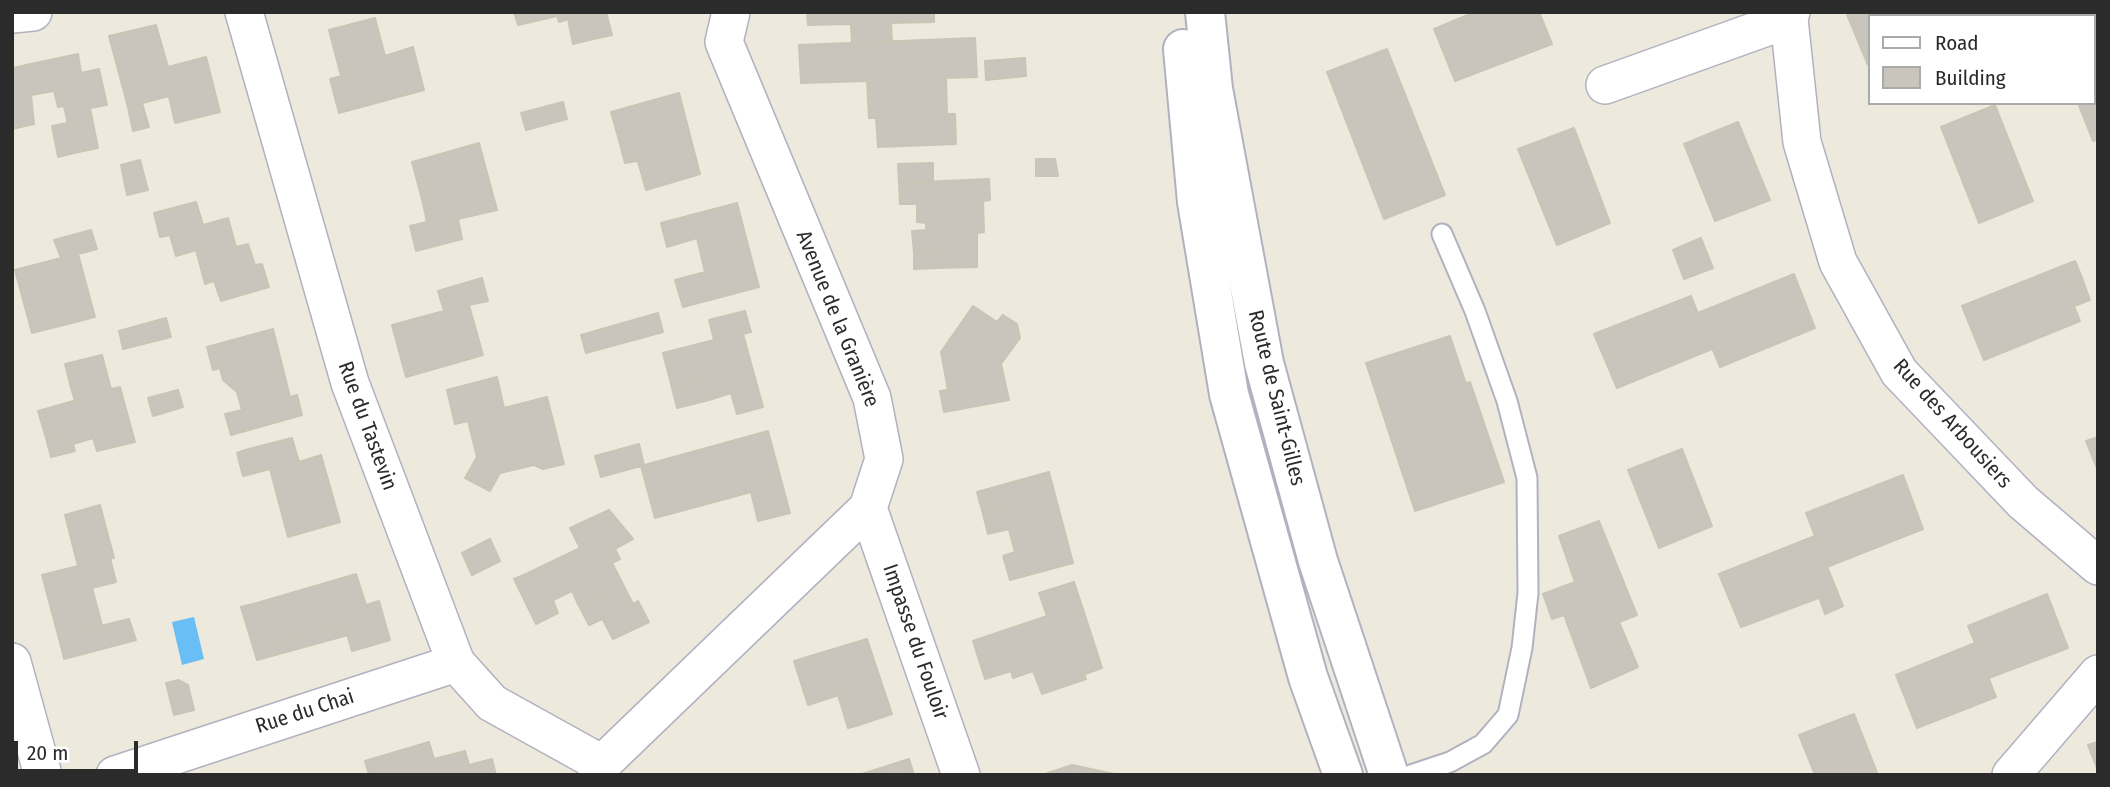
<!DOCTYPE html>
<meta charset="utf-8">
<style>
body{margin:0}
#map{position:relative;width:2110px;height:787px;overflow:hidden;background:#eee9dd;font-family:"Fira Sans Condensed",sans-serif}
canvas{display:block}
.frame{position:absolute;inset:0;border:14px solid #2b2b2b;pointer-events:none}
.legend{position:absolute;left:1868px;top:14px;width:228px;height:91px;box-sizing:border-box;background:#fff;border:2px solid #aaa;margin:0;padding:9px 12px;list-style:none;font-size:21px;color:#2b2b2b}
.legend li{display:flex;align-items:center;gap:14px;height:35px}
.legend b{width:35px;border:2px solid #aaa}
.scale{position:absolute;left:14px;top:741px;width:124px;height:32px;box-sizing:border-box;border:4px solid #2b2b2b;border-top:0;padding-left:9px;font-size:21px;line-height:24px;white-space:nowrap;color:#2b2b2b;-webkit-text-stroke:5px #fff;paint-order:stroke}
</style>
<div id="map">
<canvas width="2110" height="787"></canvas>
<div class="frame"></div>
<ul class="legend">
<li><b style="height:9px;background:#fff"></b>Road</li>
<li><b style="height:19px;background:#c9c5bc"></b>Building</li>
</ul>
<div class="scale">20 m</div>
</div>
<script>
const ctx = document.querySelector('canvas').getContext('2d');
ctx.lineJoin = 'round';
function fillPath(path, color) { ctx.fillStyle = color; ctx.fill(path, 'evenodd'); }
function trace(path, color, width, dash) { ctx.strokeStyle = color; ctx.lineWidth = width; ctx.lineCap = dash ? 'butt' : 'round'; ctx.setLineDash(dash || []); ctx.stroke(path); }
function write(font, color, halo, rows, align = 'center') {
  ctx.font = font + ' "Fira Sans Condensed",sans-serif'; ctx.lineWidth = 7; ctx.setLineDash([]); ctx.textBaseline = 'middle'; ctx.strokeStyle = halo; ctx.fillStyle = color; for (const [text, x, y, turn = 0] of rows) {
    ctx.save(); ctx.translate(x, y); ctx.rotate((+turn || 0) * Math.PI / 180); ctx.textAlign = isNaN(turn) ? turn : align; if (halo) ctx.strokeText(text, 0, 0); ctx.fillText(text, 0, 0); ctx.restore();
  }
}
fillPath(new Path2D(`
 M194,617l10,42 -22,6 -10,-43z`), '#6abef6');
const building = new Path2D(`
 M514,12h92l6,23 -23,5 -6,-25 -24,7 -2,-6 -39,9z
 M807,12h127v10l-43,1 1,19 -40,1 -1,-19 -43,1z
 M1475,12h64l13,32 -97,37 -21,-52z
 M1846,12h112l1,4h-89l-2,49z
 M583,15l6,25 -16,4 -5,-25z
 M375,18l10,38 28,-9 11,43 -85,23 -9,-34 11,-3 -12,-46z
 M156,25l12,42 38,-10 14,55 -45,11 -6,-27 -41,11 -19,-71z
 M975,38l2,39 -31,1 1,36h8l1,30 -78,3 -2,-29h-7l-2,-37 -66,2 -2,-38z
 M1387,49l58,146 -61,24 -57,-147z
 M78,54l3,19 18,-4 8,36 -17,3 8,40 -24,5 -10,-47 -6,1 -4,-16 -23,4 3,29 -22,5v-61z
 M1025,58l1,18 -40,4 -1,-19z
 M2098,78v61l-5,2 -15,-38h16v-24z
 M679,93l21,81 -54,16 -17,-61 -12,4 -6,-21z
 M563,102l4,17 -41,11 -5,-17z
 M142,103l7,24 -16,4 -5,-24z
 M1995,105l38,96 -54,22 -38,-96z
 M1738,122l32,78 -55,21 -31,-77z
 M67,123l7,30 -16,4 -6,-31z
 M1574,128l36,95 -53,22 -39,-96z
 M629,129l8,32 -12,2 -8,-30z
 M479,143l18,67 -39,9 4,20 -46,12 -6,-25 17,-4 -4,-19 10,-4 -10,-40z
 M423,159l10,40 -10,4 -11,-41z
 M1036,159h19l3,17h-22z
 M140,160l8,30 -21,5 -6,-30z
 M933,163v18l-34,2 -1,-19z
 M989,179l1,21 -7,1 1,31 -7,1v34l-39,1v-16l-24,1 -2,-22 14,-1v-7l-9,-1v-18h-17l-1,-21z
 M196,202l7,23 25,-7 8,29 12,-3 7,21 7,-1 7,23 -48,14 -7,-20 -9,3 -9,-34 -20,6 -6,-21 -10,2 -6,-24z
 M737,203l22,84 -76,20 -8,-27 30,-8 -8,-34 -30,9 -6,-24z
 M91,230l6,19 -19,5 17,63 -63,16 -17,-63 46,-12 -7,-18z
 M1701,238l12,30 -29,11 -11,-29z
 M938,252v16l-24,1v-16z
 M2075,261l7,17 -17,6 15,37 -96,39 -22,-54z
 M1794,274l21,54 -95,39 -22,-54z
 M482,278l6,23 -19,4 14,50 -77,22 -14,-52 52,-14 -6,-20z
 M2082,278l8,22 -16,6 -9,-22z
 M1691,296l21,53 -95,39 -23,-54z
 M973,306l24,16 6,-7 14,9 3,14 -19,26 8,36 -65,12 -4,-21 8,-1 -7,-38z
 M745,311l6,21 -8,2 20,73 -26,7 -6,-21 -22,7 -5,-21 -32,9 -9,-35 51,-13 -5,-20z
 M658,313l5,19 -77,21 -5,-18z
 M166,318l5,19 -48,12 -4,-18z
 M273,329l17,68 7,-2 5,20 -71,20 -6,-21 17,-4 -5,-18 -14,-12 -3,-12 -7,2 -6,-23z
 M1450,336l16,48 4,-2 34,100 -89,29 -49,-148z
 M102,355l9,34 9,-2 15,55 -38,9 -4,-13 -20,6 -16,-9 -11,3 -8,-27 46,-13 -4,-13 -9,3 -6,-24z
 M497,377l7,31 43,-11 17,67 -21,5 -9,-4 -34,8 -10,18 -25,-13 12,-21 -9,-36 -13,3 -8,-34z
 M704,379l5,21 -32,8 -5,-20z
 M80,385l4,13 -9,3 -4,-13z
 M178,390l5,17 -30,9 -5,-18z
 M768,431l22,82 -32,8 -7,-29 -96,26 -14,-52z
 M57,435l16,9 2,7 -24,6 -5,-19z
 M2098,437v34l-12,-30z
 M292,438l7,24 22,-7 19,67 -52,15 -18,-68 -19,5 -6,-24z
 M639,444l5,21 -43,12 -6,-21z
 M1682,449l30,77 -53,22 -31,-78z
 M245,450l6,24 -8,2 -6,-23z
 M1049,472l24,91 -63,17 -7,-24 12,-4 -12,-44 -20,6 -6,-22z
 M1903,475l20,54 -96,38 -21,-54z
 M100,505l14,53h-4l6,24 -24,6 10,37 -18,5 3,12 -25,8 -20,-75 36,-9 -13,-51z
 M1003,508l6,21 -21,5 -5,-20z
 M609,510l24,29 -26,14 26,51 5,-3 11,21 -36,17 -10,-19 8,-5 -10,-22 -23,11 -6,-13 -31,15 -15,-32 54,-26 -10,-20z
 M1599,521l38,94 -18,7 19,45 -47,21 -27,-73 -12,4 -9,-25 32,-12 -16,-46z
 M1815,536l22,55 -96,36 -22,-53z
 M490,539l10,22 -28,14 -10,-22z
 M615,549l5,10 -8,4 -5,-10z
 M356,574l10,31 13,-4 11,39 -38,11 -8,-27 -75,21 -12,-42z
 M526,574l15,32 12,-6 5,13 -22,11 -22,-45z
 M1074,582l22,67 -18,7 8,23 -44,15 -9,-23 -20,7 -2,-7 -26,8 -12,-38 74,-25 -8,-23z
 M1837,591l6,15 -18,8 -6,-17z
 M601,593l10,22 -22,10 -11,-21z
 M2047,594l21,54 -79,30 -21,-52z
 M257,603l12,42 75,-21 4,11 -91,25 -16,-53z
 M129,619l7,21 -72,19 -2,-9 25,-8 -3,-12z
 M867,639l25,75 -36,12 -11,-33 -37,12 -14,-44z
 M1975,643l21,54 -79,31 -21,-53z
 M1096,649l6,19 -17,6 -7,-18z
 M179,680l9,5 6,25 -20,5 -8,-32z
 M845,693l11,33 -8,2 -10,-33z
 M1854,714l24,61h-63l-16,-40z
 M429,742l5,17 31,-8 4,14 23,-6 4,16h-127l-4,-14z
 M2098,742v29l-10,-26z
 M909,759l5,16h-55z
 M1072,765l47,10h-77z`);
fillPath(building, '#c9c5bc');
trace(building, '#c9c5b6', 2);
const lane = new Path2D(`
 M1411,775l39,-13 33,-18 25,-29 14,-67 6,-55 -1,-115 -20,-77 -32,-90 -33,-77`);
const street = new Path2D(`
 M244,12l106,371 106,280 36,40 110,61
 M1791,12l-2,7 13,123 36,120 61,110 124,130 75,64
 M12,14l21,-2
 M1605,85l184,-66
 M868,508l93,267
 M12,662l31,113
 M115,775l341,-112
 M597,775l5,-11 266,-256 16,-49 -12,-61 -148,-356 7,-30
 M2011,775l87,-101`);
const secondary = new Path2D(`
 M1205,12l8,77 51,274 54,198 71,214
 M1183,49l14,153 32,192 79,283 35,98`);
trace(lane, '#b1b1c0', 23);
trace(street, '#b1b1c0', 40);
trace(secondary, '#b1b1c0', 42);
trace(lane, '#fff', 19);
trace(street, '#fff', 37);
trace(secondary, '#fff', 38);
write('21px', '#2b2b2b', '#fff', [
 ["Avenue de la Granière",837,319,68],
 ["Route de Saint-Gilles",1276,398,76],
 ["Rue des Arbousiers",1952,424,48],
 ["Rue du Tastevin",367,426,70],
 ["Impasse du Fouloir",915,642,71],
 ["Rue du Chai",305,712,-18]
]);
</script>
